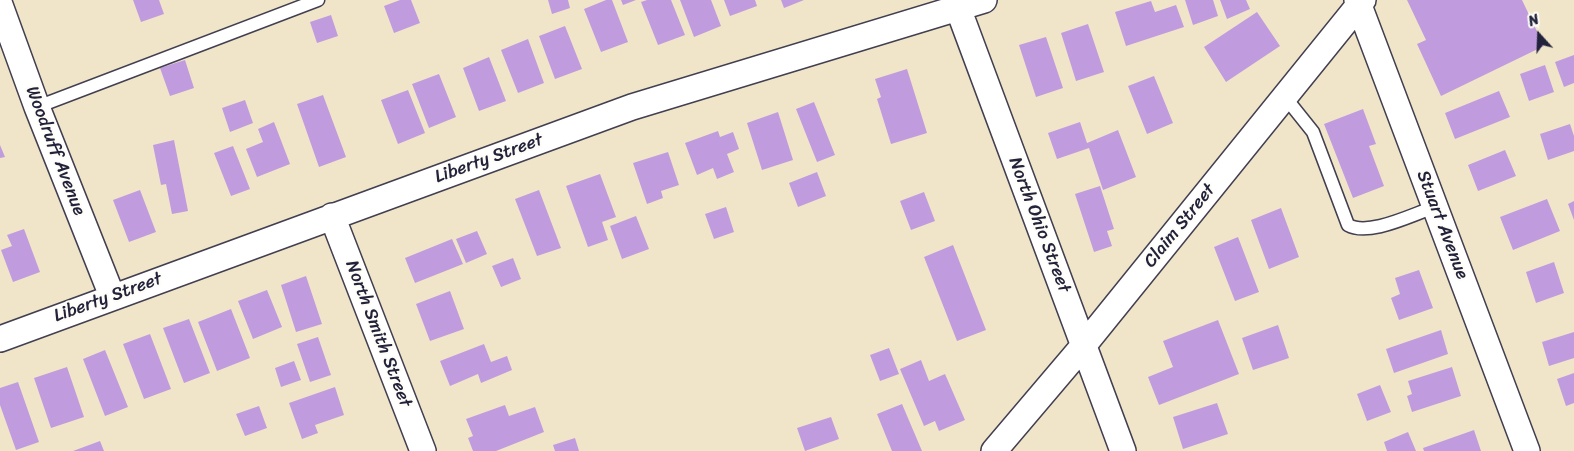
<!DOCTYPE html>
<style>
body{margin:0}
#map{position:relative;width:1574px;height:451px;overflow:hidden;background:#f0e5c9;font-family:Sriracha,sans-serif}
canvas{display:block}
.north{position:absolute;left:1514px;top:10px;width:50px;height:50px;-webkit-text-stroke:4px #fdfcf7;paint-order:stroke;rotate:340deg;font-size:14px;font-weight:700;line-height:20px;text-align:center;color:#22223b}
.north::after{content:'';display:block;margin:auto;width:18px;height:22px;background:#22223b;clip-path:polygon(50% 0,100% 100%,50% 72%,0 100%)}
</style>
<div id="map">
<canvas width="1574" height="451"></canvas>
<div class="north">N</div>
</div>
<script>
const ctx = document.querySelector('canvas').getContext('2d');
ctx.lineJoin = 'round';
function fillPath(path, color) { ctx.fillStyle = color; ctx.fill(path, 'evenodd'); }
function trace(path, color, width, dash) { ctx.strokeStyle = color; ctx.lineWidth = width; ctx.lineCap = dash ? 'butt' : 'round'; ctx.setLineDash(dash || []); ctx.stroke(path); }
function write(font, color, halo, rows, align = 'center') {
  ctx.font = font + ' Sriracha,sans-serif'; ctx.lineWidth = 4; ctx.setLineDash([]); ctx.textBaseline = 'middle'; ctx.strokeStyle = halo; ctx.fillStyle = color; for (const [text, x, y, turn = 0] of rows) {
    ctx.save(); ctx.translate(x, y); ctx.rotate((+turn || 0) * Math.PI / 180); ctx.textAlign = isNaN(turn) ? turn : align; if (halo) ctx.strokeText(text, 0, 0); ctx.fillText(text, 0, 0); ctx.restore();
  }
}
fillPath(new Path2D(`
 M133,0h26l5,14 -23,8z
 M400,0h11l9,23 -26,10 -10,-27z
 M548,0h20l2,8 -18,6z
 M606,0h6l16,42 -27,10 -17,-43z
 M621,0h15l-13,5z
 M647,0h24l14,35 -27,10 -17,-43z
 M680,0h31l10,26 -27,11z
 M724,0h31l2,6 -27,10z
 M781,0h23l-20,8z
 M1185,0h28l5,16 -25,9z
 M1220,0h26l4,9 -23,10z
 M1407,0h115l22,46 -103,50 -24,-52 9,-4z
 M1151,1l4,11 21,-7 8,22 -58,19 -11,-34z
 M1257,12l23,34 -54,36 -22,-35z
 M331,15l7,21 -21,7 -7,-21z
 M1088,24l16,48 -28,9 -15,-48z
 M565,26l17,43 -27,10 -16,-43z
 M1046,37l17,51 -27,9 -17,-52z
 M528,39l16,44 -26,10 -17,-43z
 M1574,55v28l-10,4 -9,-25z
 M489,57l17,44 -27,10 -16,-43z
 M185,60l9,28 -24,8 -10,-28z
 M1545,65l9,27 -25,9 -9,-27z
 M907,69l20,64 -36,11 -14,-45 4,-2 -6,-18z
 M439,74l17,43 -27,11 -17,-44z
 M1154,76l19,47 -26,11 -19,-48z
 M408,90l17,43 -27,11 -17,-44z
 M1499,91l11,26 -55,22 -10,-26z
 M323,95l23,62 -27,10 -22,-63z
 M245,100l8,23 -23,9 -8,-24z
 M814,102l21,53 -18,7 -21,-53z
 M1363,109l13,35 -7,2 15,40 -31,12 -29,-74z
 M778,112l15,48 -31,10 -15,-47z
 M274,122l16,42 -33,13 -11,-28 17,-7 -5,-13z
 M1080,122l7,21 31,-13 18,47 -33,13 -14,-42 -32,11 -9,-26z
 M1570,124l4,12v15l-26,9 -8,-26z
 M718,131l2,6 13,-5 6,17 -12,5 7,18 -17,7 -4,-11 -16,7 -12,-32z
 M174,140l14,71 -16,3 -6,-30 -5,1 -8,-40z
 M0,145l5,12 -5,1z
 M233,146l17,43 -19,7 -17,-43z
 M1505,150l11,26 -38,15 -10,-26z
 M668,152l11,33 -18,6 2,7 -16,6 -14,-41z
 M817,172l9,24 -28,11 -9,-24z
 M600,174l16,43 -14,5 6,18 -20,7 -22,-61z
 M1100,186l14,43 -7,2 5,15 -18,6 -19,-58z
 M140,190l16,42 -27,10 -16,-42z
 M539,190l22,58 -24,8 -22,-57z
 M924,192l11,29 -24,9 -11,-29z
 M1547,199l13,32 -47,19 -13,-33z
 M1574,201v19l-6,-16z
 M726,207l8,25 -20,7 -9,-25z
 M1281,208l18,49 -30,12 -18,-49z
 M636,216l13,33 -27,10 -12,-33z
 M24,229l16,43 -27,10 -12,-32 11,-4 -5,-11z
 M477,231l10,23 -21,9 -10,-24z
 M1238,237l21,55 -24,9 -21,-54z
 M452,239l11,25 -48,19 -10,-25z
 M953,245l33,85 -29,11 -33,-84z
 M513,258l8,21 -20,8 -9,-21z
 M1554,262l10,31 -28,10 -10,-31z
 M1419,270l14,38 -34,12 -8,-22 9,-4 -5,-16z
 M306,276l16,48 -26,8 -15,-47z
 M267,290l15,37 -29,12 -15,-38z
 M450,291l14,38 -34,12 -14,-37z
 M231,309l19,49 -33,13 -19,-49z
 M189,319l21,54 -26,10 -21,-55z
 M1218,320l21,54 -80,31 -11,-28 25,-10 -10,-26z
 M1278,325l11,33 -36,12 -11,-32z
 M1441,330l7,24 -54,19 -8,-24z
 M1574,332v26l-25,8 -7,-24z
 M150,334l21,55 -27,10 -21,-55z
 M318,337l13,38 -21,7 -13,-38z
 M484,344l7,18 16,-6 5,14 -31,13 -3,-9 -28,12 -10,-25z
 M889,348l10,26 -19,7 -10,-26z
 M105,350l23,57 -23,9 -22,-57z
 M921,360l8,21 16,-7 20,46 -26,11 -4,-10 -11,5 -24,-57z
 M294,361l7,19 -20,7 -6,-19z
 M67,367l17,50 -33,11 -17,-50z
 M1452,367l9,29 -49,16 -5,-16 5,-2 -4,-13z
 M1574,373v30l-8,3 -9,-27z
 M18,382l21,60 -23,8 -16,-45v-17z
 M1380,385l11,27 -24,9 -10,-27z
 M335,387l9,28 -29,10 3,8 -16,6 -13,-36z
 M1217,403l11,31 -45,15 -10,-32z
 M902,404l20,47h-30l-15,-37z
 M505,405l4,11 26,-9 9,25 -48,19h-23l-5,-13 5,-2 -7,-17z
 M259,406l8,22 -22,8 -9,-22z
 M831,417l8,22 -34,12 -8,-23z
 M1474,430l7,21h-57l-1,-3z
 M1408,432l8,19h-29l-3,-9z
 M575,438l4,13h-24l-2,-6z
 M100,441l4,10h-31z`), '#c09cdf');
const service = new Path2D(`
 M1285,97l28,35 35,93c21,12 65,-11 87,-18
 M37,107l281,-107`);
const minor = new Path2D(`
 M955,0l168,451
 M1357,0l170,451
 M0,5l37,102 75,189
 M332,216l91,235
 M0,339l632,-232 352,-107
 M994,451l90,-106 279,-345`);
trace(service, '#413f50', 15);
trace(minor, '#413f50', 28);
trace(service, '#fff', 12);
trace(minor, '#fff', 25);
write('18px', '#22223b', '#fdfcf7', [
 ["Woodruff Avenue",55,151,69],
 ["Liberty Street",489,159,-20],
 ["North Ohio Street",1039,225,69],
 ["Stuart Avenue",1442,225,69],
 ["Claim Street",1180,226,-51],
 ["Liberty Street",108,298,-20],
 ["North Smith Street",378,334,69]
]);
</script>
